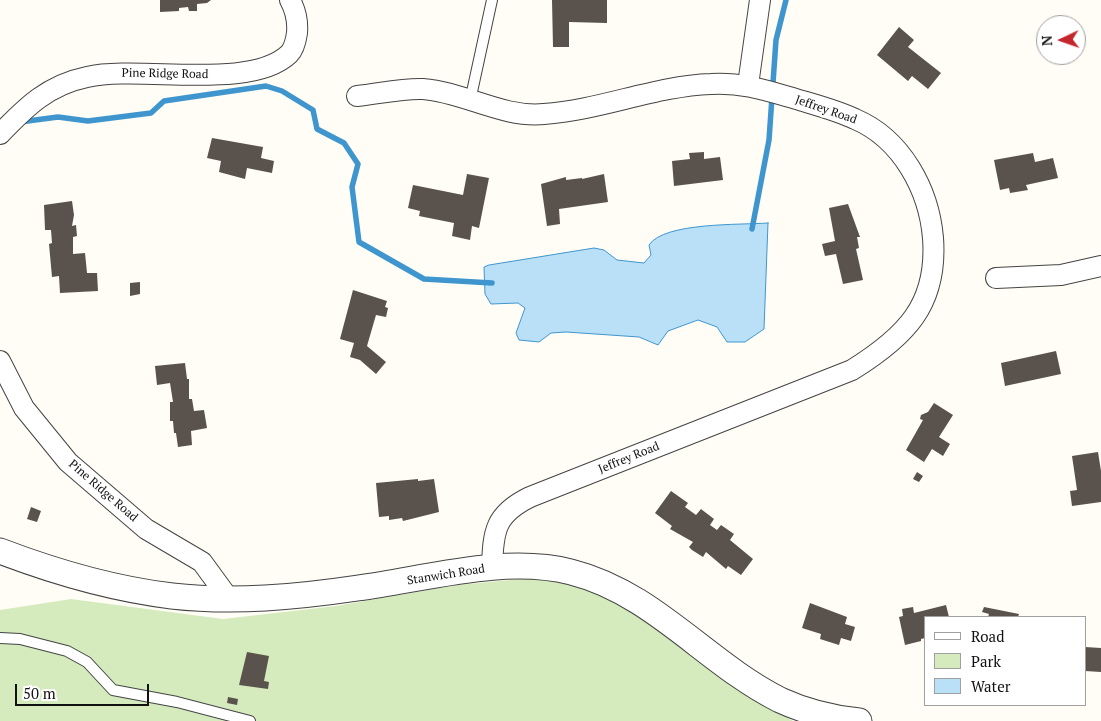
<!DOCTYPE html>
<style>
body{margin:0}
#map{position:relative;width:1101px;height:721px;overflow:hidden;background:#fffdf5;font-family:"PT Serif",serif}
canvas{display:block}
.legend{position:absolute;left:924px;top:616px;width:162px;height:90px;box-sizing:border-box;background:#fff;border:1px solid #a0a0a0;margin:0;padding:6px 9px;list-style:none;font-size:15px;color:#111}
.legend li{display:flex;align-items:center;gap:10px;height:25px}
.legend b{width:25px;border:1px solid #a0a0a0}
.north{position:absolute;left:1036px;top:15px;width:50px;height:50px;box-sizing:border-box;background:#fff;border:1px solid #a0a0a0;border-radius:50%;rotate:267deg;font-size:14px;font-weight:700;line-height:20px;text-align:center;color:#111}
.north::after{content:'';display:block;margin:auto;width:18px;height:22px;background:#c4262e;clip-path:polygon(50% 0,100% 100%,50% 72%,0 100%)}
.scale{position:absolute;left:15px;top:684px;width:134px;height:22px;box-sizing:border-box;border:2px solid #111;border-top:0;padding-left:6px;font-size:15px;line-height:18px;white-space:nowrap;color:#111;-webkit-text-stroke:4px #fff;paint-order:stroke}
</style>
<div id="map">
<canvas width="1101" height="721"></canvas>
<ul class="legend">
<li><b style="height:6px;background:#fff"></b>Road</li>
<li><b style="height:14px;background:#d5ebbd"></b>Park</li>
<li><b style="height:14px;background:#b9e0f7"></b>Water</li>
</ul>
<div class="north">N</div>
<div class="scale">50 m</div>
</div>
<script>
const ctx = document.querySelector('canvas').getContext('2d');
ctx.lineJoin = 'round';
function fillPath(path, color) { ctx.fillStyle = color; ctx.fill(path, 'evenodd'); }
function trace(path, color, width, dash) { ctx.strokeStyle = color; ctx.lineWidth = width; ctx.lineCap = dash ? 'butt' : 'round'; ctx.setLineDash(dash || []); ctx.stroke(path); }
function write(font, color, halo, rows, align = 'center') {
  ctx.font = font + ' "PT Serif",serif'; ctx.lineWidth = 5; ctx.setLineDash([]); ctx.textBaseline = 'middle'; ctx.strokeStyle = halo; ctx.fillStyle = color; for (const [text, x, y, turn = 0] of rows) {
    ctx.save(); ctx.translate(x, y); ctx.rotate((+turn || 0) * Math.PI / 180); ctx.textAlign = isNaN(turn) ? turn : align; if (halo) ctx.strokeText(text, 0, 0); ctx.fillText(text, 0, 0); ctx.restore();
  }
}
fillPath(new Path2D(`
 M542,577l53,11 47,27 86,64 65,42h-793v-111l71,-11 152,20 113,-13 122,-21z`), '#d5ebbd');
const water = new Path2D(`
 M768,223l-4,106 -19,13h-18l-10,-15 -19,-7 -30,11 -10,14 -19,-8 -73,-5 -15,1 -12,9 -20,-2 -3,-7 9,-25 -7,-5 -27,1 -6,-10 -1,-27 5,-2 105,-17 10,2 13,10 27,3 7,-8 -2,-10c15,-23 92,-20 119,-22z`);
fillPath(water, '#b9e0f7');
trace(water, '#3f96cf', 1);
trace(new Path2D(`
 M20,122l38,-5 30,4 63,-8 13,-12 102,-15 16,5 31,19 4,19 27,14 14,21 -6,23 7,55 65,37 68,4
 M752,229l17,-89 7,-100 10,-40`), '#3f96cf', 5.5);
fillPath(new Path2D(`
 M160,0h51l-4,3 -10,1v7h-8l-1,-4 -9,1v3l-19,1z
 M552,0h55v23l-38,-1v25h-16z
 M899,27l15,13 -6,7 33,26 -13,16 -16,-13 -4,5 -31,-26z
 M212,138l51,9 -2,11 13,3 -2,12 -25,-5 -2,11 -26,-7 2,-11 -14,-3z
 M704,152v7l16,-2 3,23 -49,6 -2,-25 18,-2 -1,-6z
 M1033,153l2,9 18,-4 5,20 -32,7 2,5 -18,3 -1,-5 -9,2 -6,-30z
 M467,174l22,4 -10,50 -7,-2 -2,14 -18,-4 2,-13 -35,-7 1,-5 -12,-3 5,-23 50,10z
 M604,174l4,28 -49,7 1,15 -13,2 -6,-42 25,-7v3l16,-2v1z
 M72,201l2,14 -2,11 4,-1 1,11 -4,1v17l12,-1 2,20h10l1,18 -38,2 -1,-17 -7,1 -3,-33 3,-1 -1,-13h-6l-1,-25z
 M848,204l12,33h-3l2,11 -3,1 7,31 -20,4 -7,-30 -11,2 -3,-12 13,-3 -6,-33z
 M140,282v12l-10,2v-13z
 M353,290l34,11 -2,6 3,1 -2,9 -10,-2 -9,31 19,16 -10,12 -16,-14 -10,-3 4,-14 -14,-4z
 M1056,351l5,23 -56,12 -4,-23z
 M185,363l2,16h2v20h3l2,12 10,-1 3,18 -16,3 1,14 -14,2 -2,-14h-2l-1,-12h-3v-19h3l-3,-19 -13,2 -2,-19z
 M934,403l19,12 -14,22 11,7 -7,12 -11,-7 -8,13 -18,-12 17,-30 -3,-1 1,-4 7,-3z
 M1098,452l3,19v31l-29,4 -2,-15 7,-1 -5,-34z
 M917,472l6,4 -4,6 -6,-3z
 M418,479v2l16,-2 5,33 -36,9 -1,-3 -13,2v-4l-10,1 -3,-34z
 M671,491l17,12 -3,4 11,8 5,-6 13,10 -4,6 7,5 4,-5 13,9 -4,6 23,19 -12,16 -13,-9 -2,3 -20,-17 -3,5 -11,-7 -3,-3 4,-5 -23,-13 2,-3 -17,-13z
 M31,507l10,4 -4,11 -10,-3z
 M810,603l37,14 -2,7 10,3 -4,14 -10,-3 -2,7 -19,-6 1,-5 -19,-6z
 M946,605l3,12h-24v21l-4,1v2l-16,4 -6,-28 4,-1 -1,-7 11,-2 1,6z
 M984,607l35,7 -1,3h-30l1,-3 -7,-2z
 M1085,647l16,1v24l-16,-1z
 M247,652l22,4 -5,25 5,1 -1,7 -29,-4z
 M228,697l10,2 -1,6 -10,-2z`), '#5a524d');
const service = new Path2D(`
 M470,101l22,-101
 M0,638l20,1 47,12 20,11 26,28 64,12 73,19`);
const minor = new Path2D(`
 M748,85l12,-85
 M357,96c21,-2 45,-8 66,-7 41,3 79,29 121,25 57,-4 111,-28 167,-30 31,-2 57,7 85,15 20,6 40,11 59,20 47,20 74,71 78,119 5,67 -28,99 -81,132l-322,127c-35,17 -37,34 -38,71
 M0,134c26,-27 48,-49 87,-57 53,-12 163,14 202,-23 5,-5 7,-14 8,-21 1,-12 -1,-22 -7,-33
 M996,278l65,-3 40,-9
 M0,361l24,47 44,54 78,67 56,33 27,37`);
const tertiary = new Path2D(`
 M0,551c55,21 114,38 172,45 62,7 125,1 186,-8 68,-9 146,-33 213,-16 83,21 135,91 209,128 26,12 51,18 79,21`);
trace(service, '#444', 12);
trace(minor, '#444', 22);
trace(tertiary, '#444', 27);
trace(service, '#fff', 10);
trace(minor, '#fff', 20);
trace(tertiary, '#fff', 25);
write('12px', '#111', '#fff', [
 ["Pine Ridge Road",165,74,1],
 ["Jeffrey Road",826,110,19],
 ["Jeffrey Road",629,458,-22],
 ["Pine Ridge Road",103,491,41],
 ["Stanwich Road",446,575,-9]
]);
</script>
